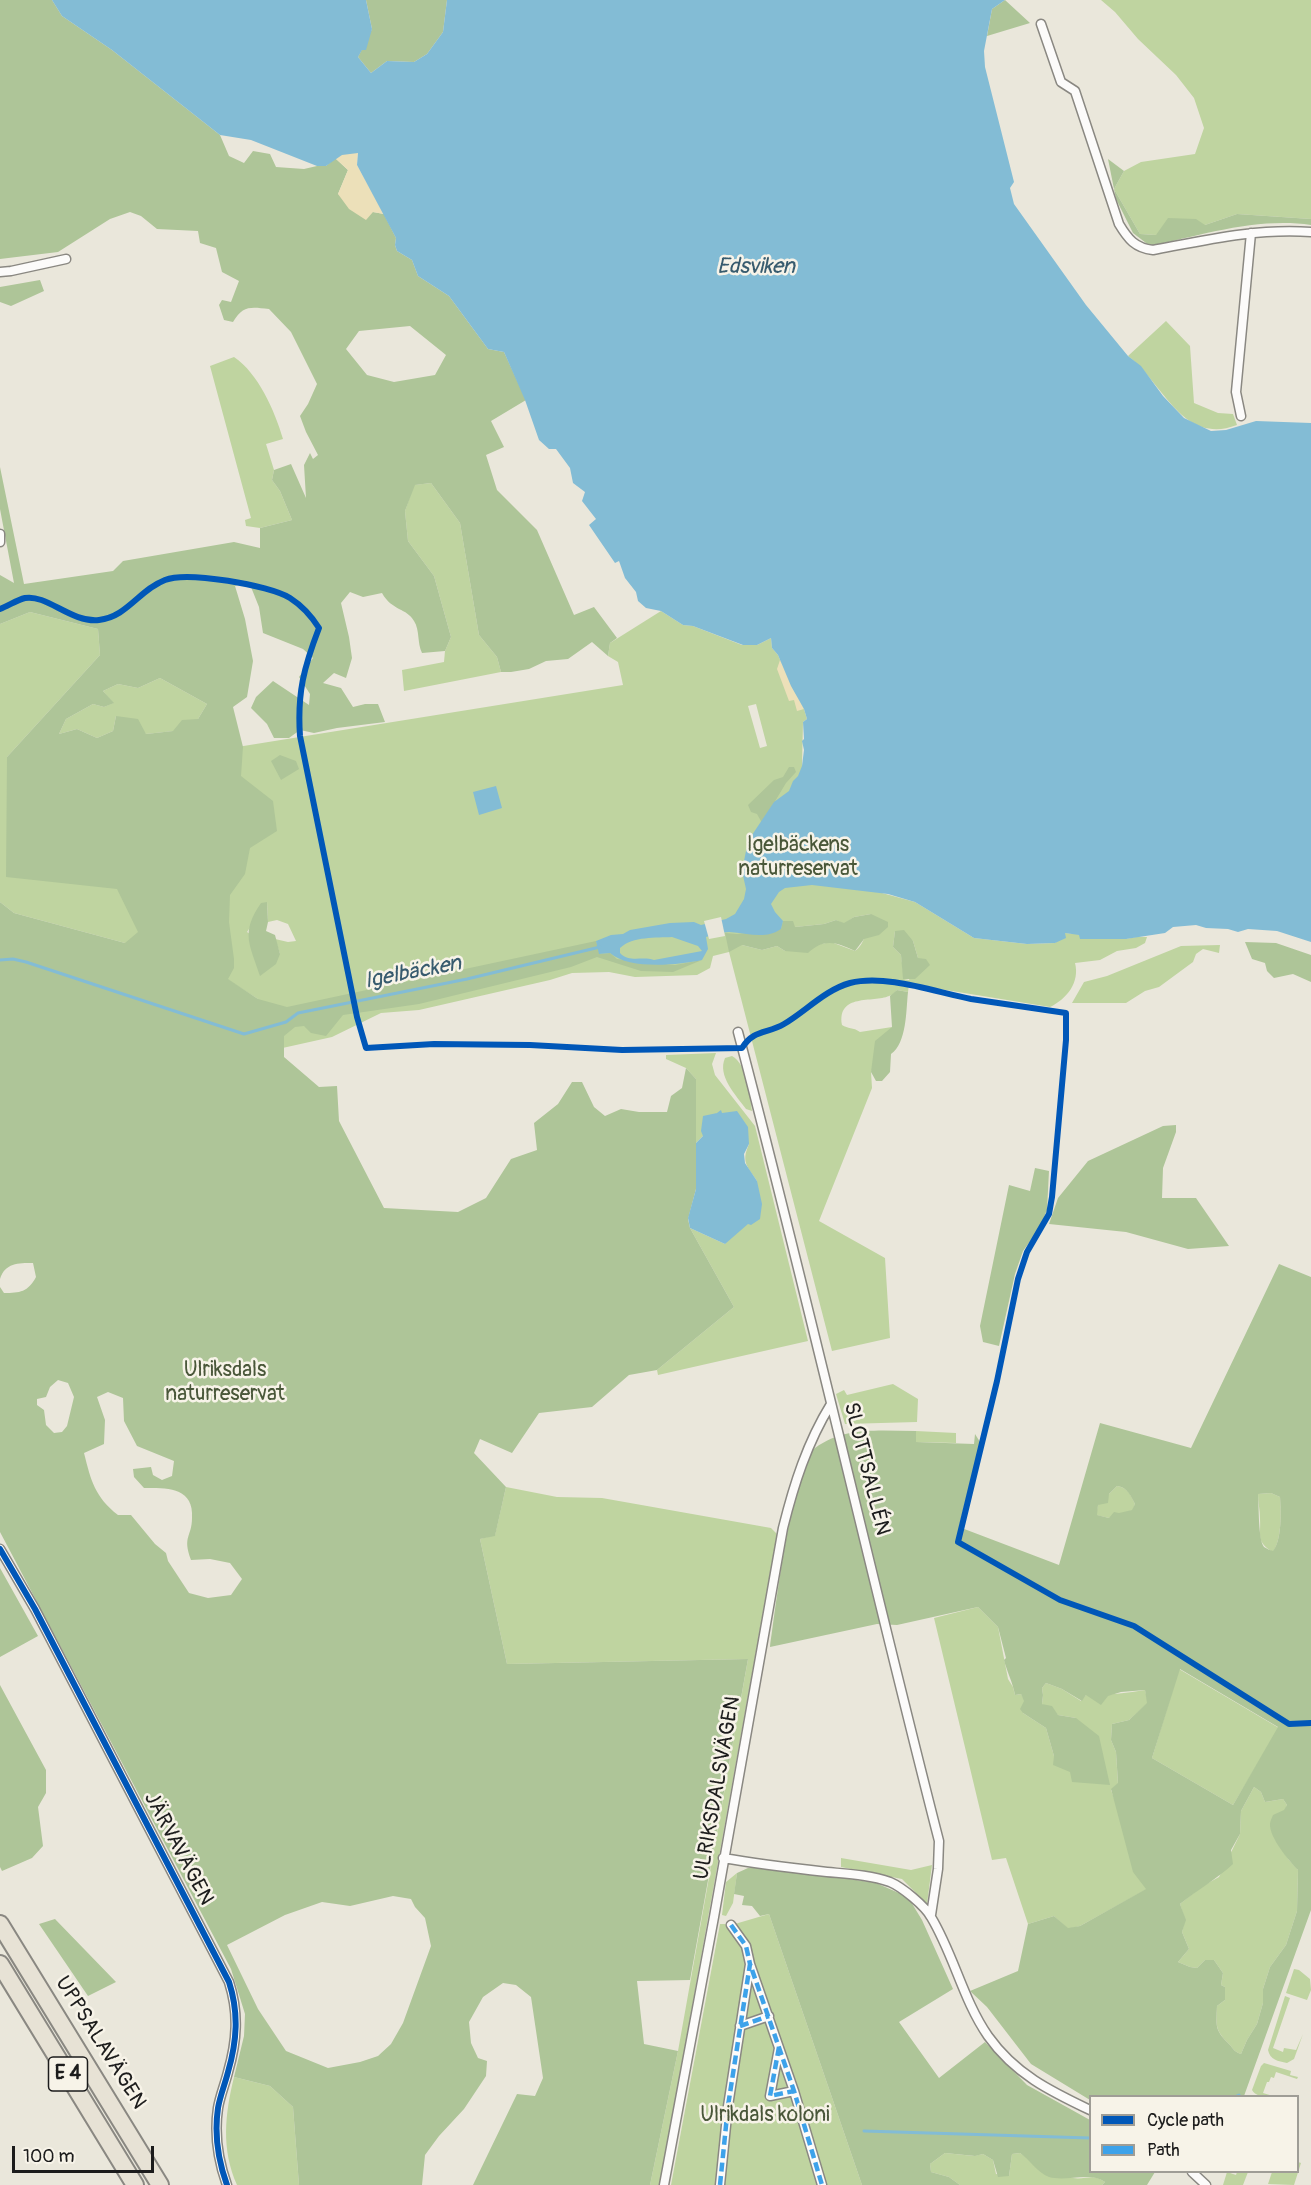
<!DOCTYPE html>
<meta charset="utf-8">
<style>
body{margin:0}
#map{position:relative;width:1311px;height:2185px;overflow:hidden;background:#eae7db;font-family:Pangolin,sans-serif}
canvas{display:block}
.legend{position:absolute;left:1089px;top:2095px;width:210px;height:78px;box-sizing:border-box;background:#f7f3e8;border:2px solid #9f9d96;margin:0;padding:8px 10px;list-style:none;font-size:18px;color:#1c1c1c}
.legend li{display:flex;align-items:center;gap:12px;height:30px}
.legend b{width:30px;border:2px solid #9f9d96}
.scale{position:absolute;left:12px;top:2146px;width:142px;height:27px;box-sizing:border-box;border:3px solid #1c1c1c;border-top:0;padding-left:8px;font-size:18px;line-height:21px;white-space:nowrap;color:#1c1c1c;-webkit-text-stroke:4px #f7f3e8;paint-order:stroke}
</style>
<div id="map">
<canvas width="1311" height="2185"></canvas>
<ul class="legend">
<li><b style="height:8px;background:#0057b8"></b>Cycle path</li>
<li><b style="height:8px;background:#3da2ea"></b>Path</li>
</ul>
<div class="scale">100 m</div>
</div>
<script>
const ctx = document.querySelector('canvas').getContext('2d');
ctx.lineJoin = 'round';
function fillPath(path, color) { ctx.fillStyle = color; ctx.fill(path, 'evenodd'); }
function trace(path, color, width, dash) { ctx.strokeStyle = color; ctx.lineWidth = width; ctx.lineCap = dash ? 'butt' : 'round'; ctx.setLineDash(dash || []); ctx.stroke(path); }
function write(font, color, halo, rows, align = 'center') {
  ctx.font = font + ' Pangolin,sans-serif'; ctx.lineWidth = 5; ctx.setLineDash([]); ctx.textBaseline = 'middle'; ctx.strokeStyle = halo; ctx.fillStyle = color; for (const [text, x, y, turn = 0] of rows) {
    ctx.save(); ctx.translate(x, y); ctx.rotate((+turn || 0) * Math.PI / 180); ctx.textAlign = isNaN(turn) ? turn : align; if (halo) ctx.strokeText(text, 0, 0); ctx.fillText(text, 0, 0); ctx.restore();
  }
}
fillPath(new Path2D(`
 M1101,0h210v219l-74,-5 -32,11 -49,10 -16,-1 -26,-45 10,-18 17,-9 54,-8 9,-26 -10,-30 -18,-23 -38,-36 -23,-27z
 M1166,321l24,25 4,57 24,10 15,1 4,11c-55,21 -74,-43 -109,-69z
 M234,357c24,16 41,54 49,82l-17,5 8,26 -2,10 8,11 12,29 -32,8 -14,-2 -1,-6 6,-2 -41,-152z
 M431,483l29,40 19,112 18,22 4,15 -97,19 -2,-21 42,-8 1,-11 6,-14 -17,-61 -26,-35 -3,-30 9,-26z
 M661,611l22,14 10,1 49,19h15l14,-7 1,10 6,7 13,31 13,23 3,10 -4,3 -1,44 80,127 33,9 59,36 53,6 28,-1 10,-10 61,6 10,-2h11l-2,6 -9,5 -19,3 -17,9 -25,3c5,19 -8,36 -25,44l-141,-23 -1,8 -11,-2c-2,2 -4,5 -8,6 -16,7 -52,-3 -47,29 6,4 11,2 18,7l32,-5 -21,45 1,16 -53,133 66,37 5,80 -58,13 -103,-399 -16,4 -3,12 -13,7 -62,2 -26,-5 -37,1 -22,7 -131,30 -38,3 -49,24 -63,14 -136,-89 135,40 -10,-3 -30,-19 -103,-37 -111,-30 -14,-11v-278l30,-12 68,17 2,26 -93,102v27l616,-99 -5,-23 -10,-6 2,-13zM756,704l11,42 -7,2 -12,-42zM267,902l1,20 9,-2 11,4 8,17 -8,1 -13,-3 5,15 -33,-22zM871,914c-4,13 -5,29 -16,37l-24,-9 -46,9 -8,-5 -15,4 -20,-5 53,-18 29,-3 12,-4 8,4 10,-7zM895,931l18,10 5,17 -9,22 -5,-1 -3,-24 -8,-8z
 M160,678l47,26 -9,15 -24,12 -28,3 -30,-18 -3,15 -16,7 -20,-9 -18,5 7,-15 27,-15 11,3 9,-4 -10,-12 15,-7 20,4z
 M1220,945l-1,8 -16,-4 -7,5 -3,8 -34,25 -14,4 -19,12h-54l12,-21 23,-6 74,-30z
 M716,1053l-4,11 3,11 40,51 53,215 -150,34 -1,-5 77,-63 -44,-79 35,16 32,-63c-10,-15 -16,-19 -8,-37l-27,-31h-5l-14,23 -7,7v-64l-10,-11 -20,-9v-4z
 M732,1056c15,8 18,39 20,55l-6,-2c-10,-14 -29,-33 -21,-51z
 M893,1384l25,15 -1,23 -72,2 -9,-30 8,-4 3,5z
 M916,1431l40,2v10l-40,-1z
 M1117,1486c10,1 14,9 18,18l-2,6 -24,8 -13,-3 2,-10z
 M506,1487l51,10 45,1 169,30 6,6 -117,651h-10l28,-134 70,-392 -241,5 -27,-125 15,-4z
 M1271,1493l9,4c1,15 2,42 -7,55 -17,-10 -12,-16 -13,-33 0,-9 -2,-17 -2,-25z
 M978,1607l20,20 10,52 5,8 2,8 6,-1 4,7 -2,12 23,15 8,28 22,-38 -18,-3 -16,-11 1,-9 -1,-7 4,-5 16,6 19,12 5,-6c20,1 39,-2 59,-5l3,13 -19,17 -17,4 -1,16 5,12 2,32 -7,6 36,99 -67,37 -12,3 -14,-13 -26,8 -22,-66 -14,2 -58,-242z
 M1179,1669l100,59 -46,77 -81,-47z
 M1254,1787l7,5 4,10 18,-3 4,6 -12,34 14,21 9,10 -1,41 -11,34 -16,22 -7,22v14l-6,21 -10,16 -6,14c-6,-2 -7,-4 -11,-9 -15,-15 -14,-18 -13,-39l8,-6v-13l-4,-2 2,-12 -9,-13h-9l-8,8 -7,-1 -12,-5 11,-13 -7,-17 3,-12 -5,-16 21,-17 18,-10 21,-43 1,-23z
 M841,1858l70,12 21,-5 -5,39 -25,-25 -61,-12z
 M737,1873l-4,30 -7,13 -4,-1 4,-33z
 M769,1914l93,271h-191l49,-261h5l3,2z
 M1294,1969l5,1 11,9 1,11 -4,10 -21,-7z
 M1285,1996l5,2 -17,50 10,4 1,-4 12,2 7,-16 -9,25 -7,4c-9,-2 -17,-3 -19,-13z
 M1264,2063l27,8 -1,4 8,2 -1,2 -21,-7 -2,6 -3,-1 -2,5h-2l-4,11 10,3c-7,1 -17,1 -21,-6l9,-24z
 M234,2077l36,9 23,21 6,78h-62c-16,-36 -12,-71 -3,-108z
 M945,2153l29,3 9,-2 10,6 3,14 13,2 3,-22 8,-1c10,7 40,23 53,25 13,2 19,-5 32,4l-3,3h-142l-11,-8 -18,-5 -1,-8z
 M1298,2162l3,1 -7,22 -26,-1 4,-12h26z
 M1227,2172l9,3 1,-3h11l-5,13h-20z`), '#bfd4a0');
fillPath(new Path2D(`
 M0,0h52l10,16 50,34 108,85 9,21 15,7 9,-12 17,3 6,13 28,2 13,-3h9l9,-8 13,12 -10,24 35,18 11,2 12,24 -1,7 2,6 15,9 6,16 31,20 39,53 16,3 22,48 -35,21 13,26 -18,8 11,35 40,40 37,85 20,-8 23,31 -7,5 -2,13 -16,-14 -24,17 -22,2 -17,8 -18,3h-10l-4,-15 -18,-22 -19,-112 -29,-40 -16,2 -10,26 3,30 26,35 17,61 -6,14 -23,2c-5,-10 -2,-23 -8,-32 -7,-13 -22,-10 -32,-28l-19,4 -13,-5 -9,11 8,34 3,21 -6,20 -12,-5 -11,10 18,5 12,19 12,-3h13l7,18 -48,6 -23,5 -14,-3 -11,8h-15l-7,-14 -16,-16 5,-11 17,-16 36,24 1,-11 -11,-17 14,-19 -10,-9 -40,-16 -4,-26 -10,-25 -14,4 10,33 8,42 -6,36 -14,10 10,40 -2,29 32,25 4,30 -27,17 -5,26 -15,21 -1,27 5,37v9l-6,11 30,20 29,8 309,-66 4,13 10,-1 7,6 58,6 27,-5 -29,12 -32,-1 -44,-14 -26,10 -152,37 -76,11 -17,21 -15,-3 -7,-7 -9,1 -11,9v21l35,30 18,-1 2,35 45,87 74,4 28,-14 25,-39 26,-9 -3,-27 24,-19 14,-22h10l12,25 11,9 16,-7 18,3h28l4,-16 11,-8 4,-20 10,11v110l-8,30 2,9 44,79 -77,63 -28,5 -37,32 -53,6 -27,40 -32,-14 -6,14 32,34 -11,49 -15,3 27,125 241,-5 -58,321 -53,1 7,63 34,7 -28,134h-177l44,-91 18,2 8,-18 -12,-81 -15,-12 -13,-2 -20,14 -14,25 2,21 7,15 9,3 -1,15 -22,33 -25,27 -14,19 -3,30h-123l-6,-78 -23,-21 -36,-9 10,-41 1,-22 -14,-45 -231,-437v-245l4,6c16,0 24,-1 32,-16l-3,-14c-15,0 -28,0 -33,16v-377l14,11 111,30 13,-11 -21,-43 -111,-12 1,-120 93,-102 -2,-26 -68,-17 -30,12v-49l14,8 -14,-74v-42l24,117 89,-13 10,-10 111,-19 26,6v-20l32,-8 -12,-29 -8,-11 2,-10 17,-6 15,34 -2,-33 6,-12 3,6 5,-4 -12,-23 -6,-16 8,-12 9,-20 -26,-52 -22,-23c-18,-2 -26,-4 -36,13l-9,-2 -5,-15 3,-5 9,2 8,-21 -17,-9 -6,-24 -16,-5 -2,-12 -41,-2 -16,-13 -11,-4 -20,7 -52,33 -58,7zM410,326l36,29 -11,20 -41,7 -27,-7 -21,-26 13,-18zM160,678l47,26 -9,15 -16,1 -9,11 -27,3 -8,-15 -22,-3 -3,15 -16,7 -20,-9 -18,5 7,-15 27,-15 11,3 10,-4 -11,-12 15,-7 20,4zM58,1380l10,3 6,14 -7,29 -5,6 -8,1 -8,-8 -2,-15 -7,-5v-6l9,-2 4,-10zM108,1392l15,6 1,23 13,25 37,15 -2,15 -10,4 -9,-5 -2,-8 -18,2 1,8 10,11c23,0 50,-1 48,30 0,19 -10,18 -1,42l19,-1 20,4 12,16 -11,16 -23,3 -19,-5 -21,-32 -2,-8 -11,-9 -24,-29h-13c-23,-18 -27,-34 -34,-62l20,-9 1,-24 -8,-23zM393,1896l18,3 4,8 10,11 6,28 -28,77 -12,21 -13,12 -18,6 -32,6 -42,-17 -28,-42 -31,-64 58,-30 37,-13 28,4z
 M366,0h81l-4,32 -16,22 -13,8 -27,-1 -16,12 -13,-16 14,-28z
 M1005,0l25,23 -43,13 5,-27z
 M1108,159l16,12 -10,18 26,45 16,1 12,-17 28,1 9,6 32,-11 74,5v6c-53,-8 -109,10 -161,21l-17,-13 -17,-34z
 M40,280l4,11 -33,15 -11,-4v-15z
 M280,755l16,6 3,8 -18,11 -10,-19z
 M789,767h5l2,5 -10,11 -24,40 -5,-9 -6,-2 -3,-7 26,-25 9,-3z
 M267,902l1,20 -2,9 9,4 5,19 -4,10 -16,12c-10,-31 -20,-43 1,-73z
 M871,914l17,8v5l-9,8 -15,4 -9,12c-19,-9 -31,-13 -47,2l-23,-2 -8,-5 -15,4 -20,-5 -13,7 -4,-19 12,1 44,-5 2,-8h10l2,6 29,-3 12,-4 8,3 10,-6z
 M904,930l9,11 5,17 8,1 4,6 -15,14h-12l-2,-24 -8,-8 2,-16z
 M1245,942l31,1 35,12v27l-18,-8 -19,4 -7,-7 -2,-8 -13,-4z
 M897,990l11,2c-2,18 -1,51 -17,62l-1,18 -8,9h-6l-5,-9 4,-31 17,-14 -2,-31z
 M1176,1125v7l-13,36 -1,30h34l33,48 -41,3 -62,-17 -77,-8 9,-26 30,-37 75,-35z
 M1035,1168l14,3 -2,39 -8,19 -16,22 -8,23 -16,72 -16,-4 -3,-16 29,-141 21,6z
 M1279,1264l32,13v633l-67,186h-154v4l-59,-36 -44,-57 -17,-16 48,-20 10,-47 26,-8 14,12 12,-2 66,-37 -13,-17 -22,-83 7,-6 -2,-31 -5,-12 1,-16 17,-4 18,-17 -2,-13 -24,2 -13,4 -7,9 -15,-10 -4,6 -20,-12 -16,-6 -4,5 1,7 -1,9 10,2 6,9 18,3 23,18 11,49 -38,-3 -2,-10 -17,-7 1,-9 -8,-28 -23,-15 -3,-4 4,-8 -3,-7 -6,1c-2,-12 -8,-23 -11,-35l2,-2 -8,-31 -20,-20 -81,18 -20,-1 -107,23c5,-34 22,-181 45,-199 30,-22 66,-17 101,-17v11l58,2 1,-10 5,8 -21,85 100,38 41,-142 91,25zM1117,1486c10,1 14,10 18,18l-3,6 -13,3 -5,-1 -5,6 -12,-3 1,-10 10,-2 1,-9zM1271,1493l9,4c1,15 2,43 -7,54 -3,-1 -6,-2 -9,-4 -6,-7 -5,-42 -6,-53zM1180,1669l98,58 -45,78 -81,-47zM1254,1787l7,5 4,10 18,-3 4,6 -3,5 -11,5c-1,3 -3,6 -3,9 -1,13 19,37 28,46l-1,41 -11,34 -16,22 -7,22v14l-6,21 -10,16 -6,14c-6,-2 -7,-4 -11,-9 -15,-15 -14,-17 -13,-39l8,-6v-13l-4,-2 2,-12 -9,-13h-9l-8,8 -7,-1 -12,-5 11,-13 -7,-17 4,-12 -6,-16c17,-14 37,-25 53,-40l-2,-14 9,-16 1,-23z
 M0,1568l38,68 -38,21z
 M0,1685l46,85v23l-8,14 5,39 -11,12 -30,13 -2,-4z
 M769,1867l107,16 32,14 14,23 31,69 -54,33 40,56 46,-36 42,43 63,35v52h65l-8,13h-45l3,-3c-15,-11 -38,0 -56,-5 -10,-3 -20,-18 -29,-24l-8,1 -3,22 -11,1 -5,-17 -10,-6 -8,2 -30,-3 -15,11 1,8 18,5 11,8h-98l-93,-271 -9,2 -8,-10 -10,-1 2,-9 -10,-2 3,-21 11,-5z
 M55,1919l61,63 -28,14 -49,-72z`), '#aec598');
fillPath(new Path2D(`
 M358,152l-1,13 27,49 -11,-2 -7,8 -17,-11 -11,-15 10,-24 -13,-12 7,-4z
 M780,660l24,49 -7,2 -3,-11 -5,1 -12,-32z`), '#ece0b9');
fillPath(new Path2D(`
 M52,0h314l6,29 -6,21h-4l-4,7 13,16 16,-12 27,1 13,-8 16,-22 4,-32h558l-13,9 -8,42 1,16 29,115 -4,6 4,16 72,101 42,51 13,10 22,30 21,22 27,13 15,-1 30,-9 55,2v519l-34,-11 -29,-2 -10,3 -10,-3 -22,-1 -10,-3 -23,2 -8,6 -39,6h-46l-1,-4 -14,-2 1,5 -11,5 -28,1 -53,-6 -59,-36 -27,-8 -76,-9 -27,3 -6,4 -8,12 4,8 8,9 -2,8c-16,11 -33,4 -52,3 -7,0 -16,3 -23,5l2,12 -6,11c-24,5 -73,10 -92,-7l-11,1 -3,-13 15,-6 12,-1 7,-4 40,-7 24,-1 7,3 25,-6 9,-5 9,-15 2,-10 -4,-18 4,-20 4,-13 24,-36 15,-11 4,-10 5,-5 4,-10 2,-16 -2,-9 2,-2 -1,-17 4,-3 -3,-10 -13,-23 -13,-31 -6,-7 -1,-10 -14,7h-14l-50,-19 -10,-1 -22,-14 -15,-3 -8,-7 -2,-9 -11,-14 -6,-17 -4,2 -26,-38 7,-6 -14,-18 3,-9 -12,-9 -3,-15 -14,-19h-7l-10,-9 -14,-40 -21,-48 -16,-3 -39,-53 -31,-20 -6,-16 -15,-9 -2,-6 1,-7 -39,-73 1,-12 -16,2 -16,11h-9l-66,-26 -31,-5 -108,-85 -50,-34zM672,937l26,9 4,5 -48,9c-12,-4 -25,3 -34,-7v-5c13,-12 36,-10 52,-11z
 M496,786l6,22 -23,7 -6,-23z
 M721,1110l1,3 15,-2 11,16 1,17 -5,10 1,9 12,18 5,23 -2,15 -9,6 -3,-1 -23,20 -35,-16 -2,-10 8,-29v-46l7,-7 -2,-5 2,-15 14,-3z`), '#83bcd5');
fillPath(new Path2D(`
 M721,917l4,19 -16,3 -5,-18z`), '#eae7db');
trace(new Path2D(`
 M0,960l13,-1 13,3 218,72 42,-12 12,-9 169,-34 133,-32
 M1237,2096l2,-1
 M864,2131l226,7`), '#83bcd5', 3);
const street = new Path2D(`
 M1041,24l20,58 14,9 44,133c9,15 16,24 34,26 53,-10 104,-22 158,-18
 M0,272l11,-1 55,-12
 M1241,416l-5,-24 15,-159
 M0,534v8
 M738,1032c71,269 132,540 201,809l-1,28 -7,46
 M0,1549l35,60 194,373c10,31 8,59 -1,90 -3,12 -8,24 -10,36 -4,27 0,52 9,77
 M723,1858c35,6 69,10 104,14 21,2 43,3 63,10 12,5 35,24 41,35 23,38 32,83 57,119 27,38 62,55 102,74
 M731,1925l15,21 4,18
 M740,2026l29,-10
 M779,2048l-9,48 24,-5
 M1192,2172l14,13
 M664,2185l50,-268 69,-389c11,-44 24,-85 48,-124
 M720,2185l8,-79 22,-142 44,127 28,94`);
const highway = new Path2D(`
 M0,1924l160,261
 M0,1964l135,221`);
trace(street, '#8a8882', 11);
trace(highway, '#8a8882', 20);
trace(street, '#fcfbfa', 8);
trace(highway, '#e7e2d5', 16);
trace(new Path2D(`
 M731,1925l15,21 4,18
 M740,2026l29,-10
 M779,2047l-9,49 24,-5
 M720,2185l8,-79 22,-142 44,127 28,94`), '#3da2ea', 4.5, [9, 4.5]);
trace(new Path2D(`
 M0,609c8,-3 17,-9 25,-11 22,-4 46,25 74,22 28,-3 40,-30 66,-40 22,-9 104,5 125,18 11,7 22,19 29,30 -15,39 -22,65 -19,108l57,281 9,31 68,-4 96,1 92,5 120,-2c12,-19 25,-14 42,-24 22,-13 41,-34 66,-41 36,-9 85,9 121,16 32,5 63,9 95,14v27l-14,157 -3,17 -22,38 -9,27 -21,102 -39,161 102,58 74,26 155,98 22,-1
 M0,1549l35,60 194,373c10,31 8,59 -1,90 -3,12 -8,24 -10,36 -4,27 0,52 9,77`), '#0057b8', 6);
for (const [x, y, w] of [
 [68,2074,39]
]) { const box = new Path2D(); box.roundRect(x - w / 2, y - 17, w, 34, 4.5); ctx.fillStyle = '#f7f3e8'; ctx.fill(box); trace(box, '#1c1c1c', 1.5); }
write('bold 20px', '#1c1c1c', null, [
 ["E 4",68,2074]
]);
write('21px', '#495739', '#f7f3e8', [
 ["Igelbäckens",798,846],
 ["naturreservat",798,870],
 ["Ulriksdals",225,1371],
 ["naturreservat",225,1395],
 ["Ulrikdals koloni",765,2116]
]);
write('21px', '#1c1c1c', '#f7f3e8', [
 ["SLOTTSALLÉN",866,1469,76],
 ["ULRIKSDALSVÄGEN",718,1788,-80],
 ["JÄRVAVÄGEN",178,1849,62],
 ["UPPSALAVÄGEN",100,2043,58]
]);
write('italic 22px', '#375b6e', '#f7f3e8', [
 ["Edsviken",756,267],
 ["Igelbäcken",413,973,-11]
]);
</script>
